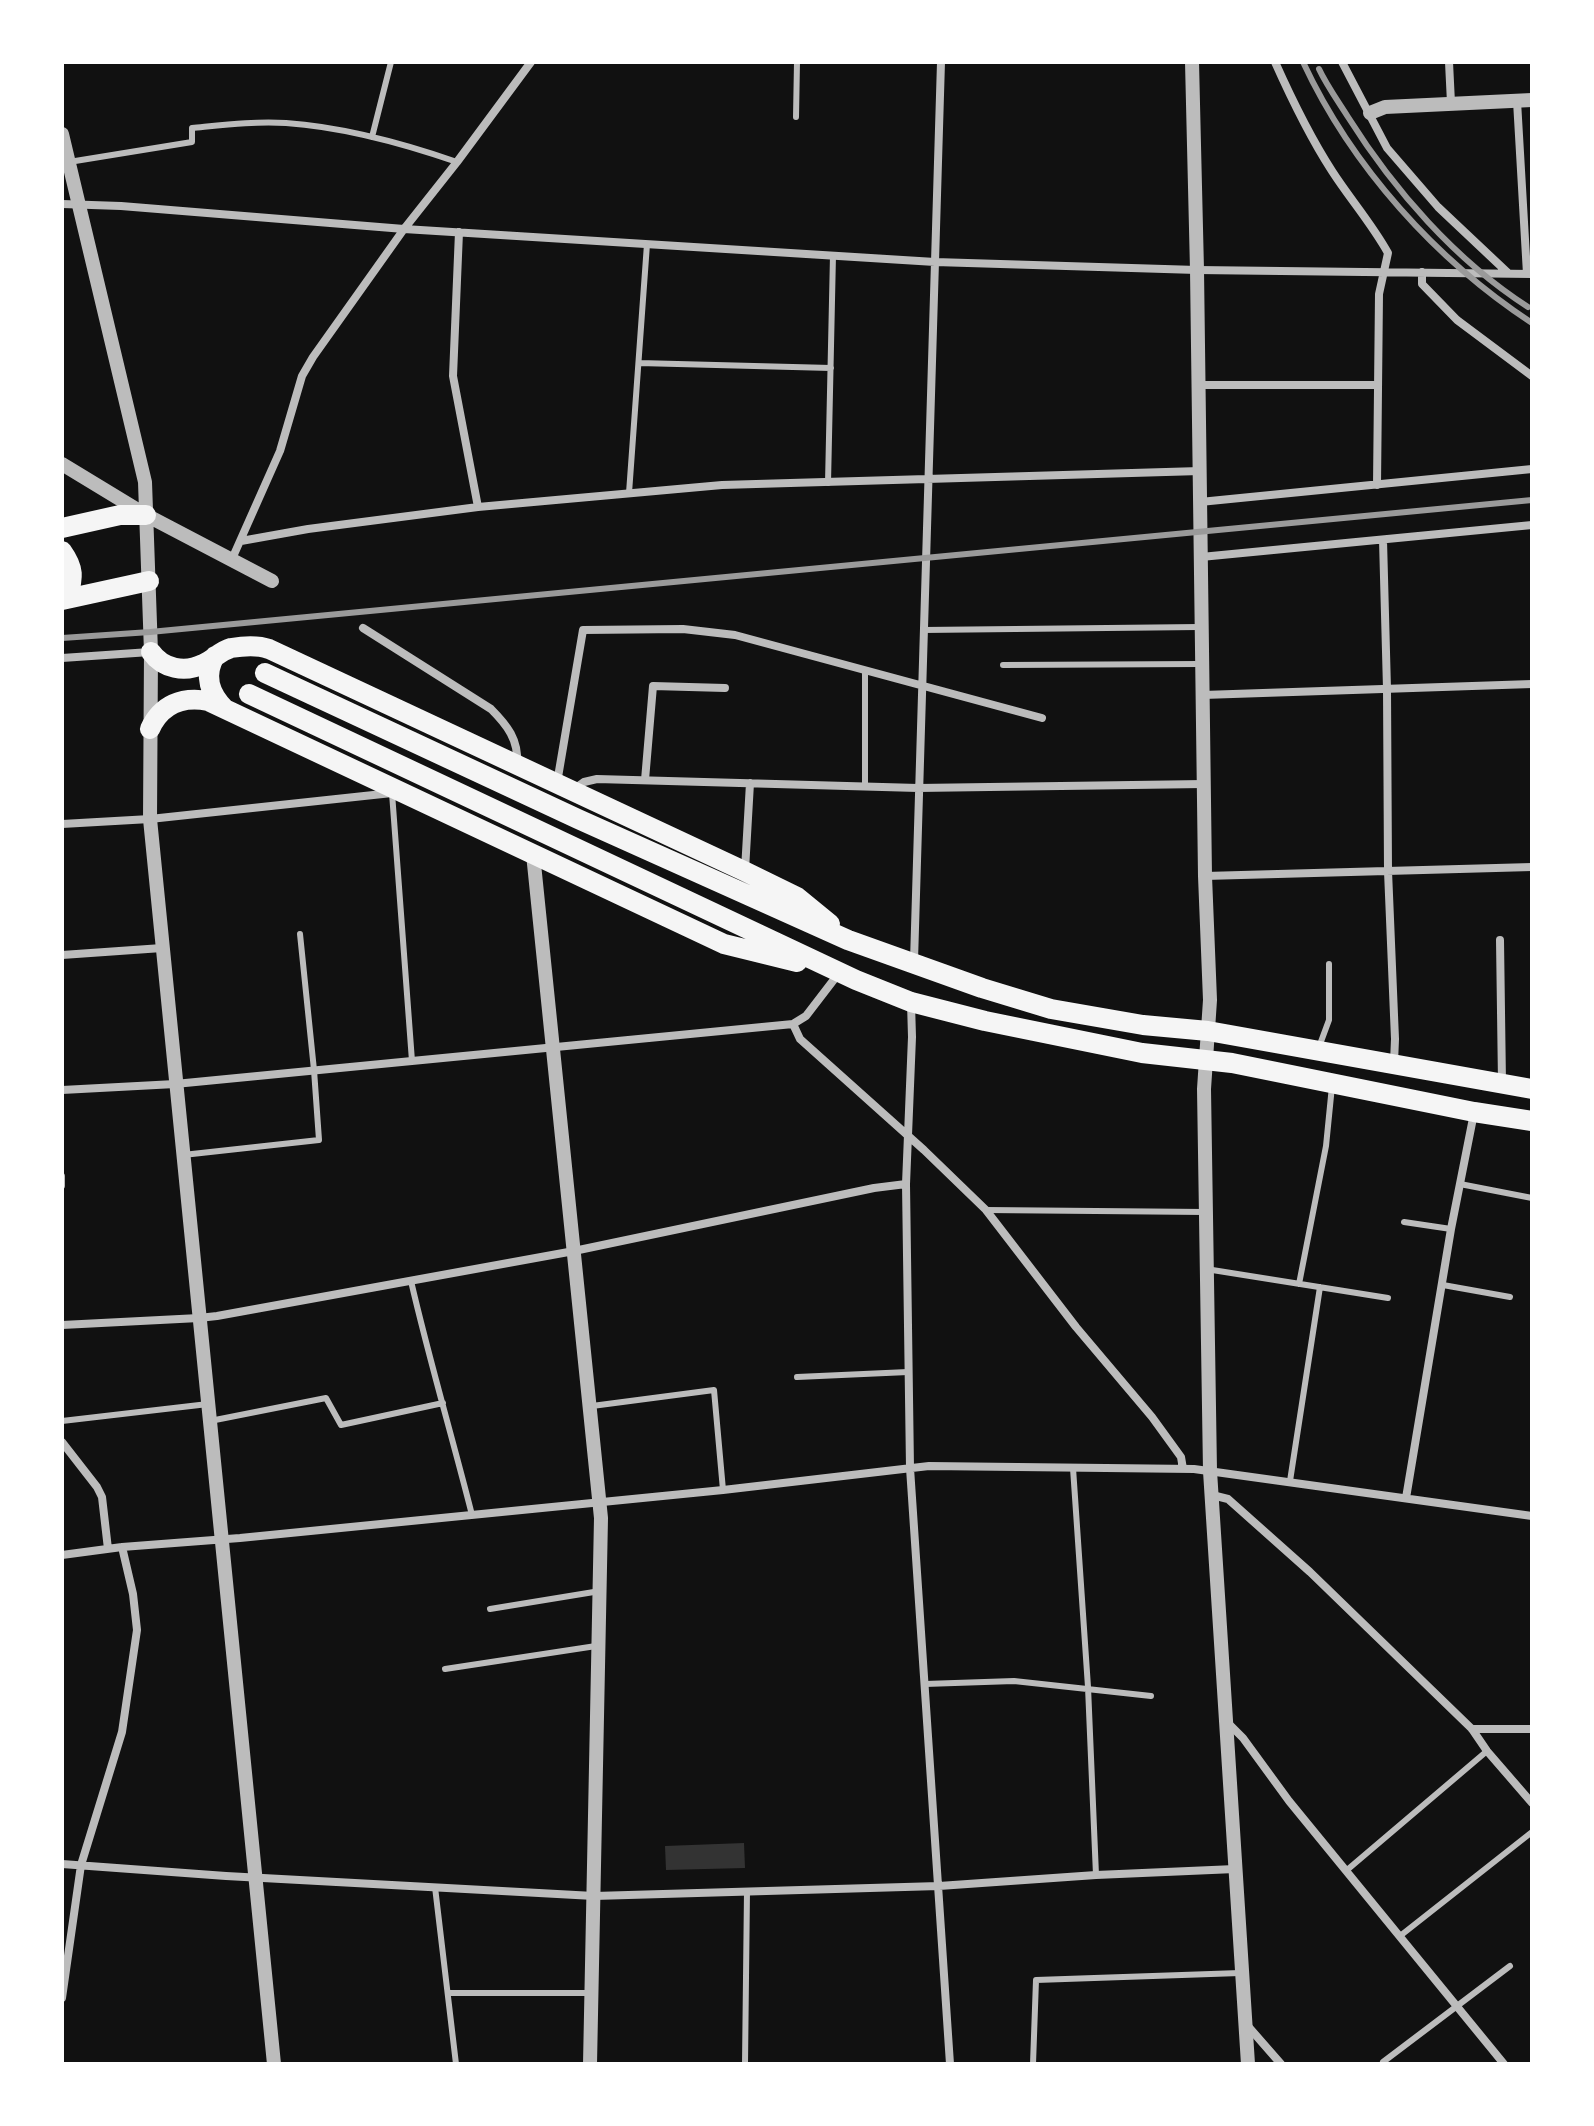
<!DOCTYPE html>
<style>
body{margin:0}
#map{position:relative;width:1594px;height:2126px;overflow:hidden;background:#111;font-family:"IBM Plex Serif",serif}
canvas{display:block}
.frame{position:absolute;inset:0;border:64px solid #fff;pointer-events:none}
</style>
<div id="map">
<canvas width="1594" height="2126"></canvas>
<div class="frame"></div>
</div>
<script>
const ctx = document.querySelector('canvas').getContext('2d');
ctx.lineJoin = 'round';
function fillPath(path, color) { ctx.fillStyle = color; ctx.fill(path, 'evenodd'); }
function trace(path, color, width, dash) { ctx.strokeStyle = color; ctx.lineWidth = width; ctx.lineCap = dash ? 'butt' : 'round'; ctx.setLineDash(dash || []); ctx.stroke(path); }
fillPath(new Path2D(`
 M744,1843l1,25 -79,2 -1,-24z`), '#333');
trace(new Path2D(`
 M796,117l1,-55
 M372,137l19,-75
 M69,162l123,-20v-14c31,-3 63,-7 94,-5 58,4 116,20 171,39
 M639,363l192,5
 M828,483l5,-228
 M629,493l18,-249
 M923,630l276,-3
 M1003,665l197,-1
 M865,671v115
 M392,793l20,268
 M1319,1047l10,-27v-56
 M183,1155l136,-15 -5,-70 -14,-136
 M62,1176v10
 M1460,1184l72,14
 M986,1210l219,2
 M1404,1222l47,7
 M1206,1269l182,29
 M411,1281c18,78 41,155 61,234
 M1299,1284l27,-138 6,-60
 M1443,1285l67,12
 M797,1377l111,-5
 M592,1406l122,-16 9,100
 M62,1421l146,-17
 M210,1421l116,-23 15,27 102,-22
 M1073,1468l15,219 8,188
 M1290,1481l30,-194
 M490,1609l110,-18
 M445,1669l151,-23
 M925,1684l89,-3 137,15
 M1347,1870l140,-119
 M435,1887l21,177
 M1400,1936l132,-104
 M449,1993h140
 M1383,2062l127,-96
 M745,2064l2,-173
 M1033,2064l3,-84 204,-7`), '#bcbcbc', 6);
trace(new Path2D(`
 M1275,62c17,38 35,75 57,109 18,28 40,53 56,82l-9,41 -2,191
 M1342,62l45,86 51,59 70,66
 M1449,62l2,41
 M1517,101l10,173
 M62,204l59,2 283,23 531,33 262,8 335,4
 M459,232l-6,144 25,131
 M1422,272v12l35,36 75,56
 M1199,385h178
 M1200,502l332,-33
 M1383,540l4,149 1,182 7,168 -1,24
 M241,541l67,-12 170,-22 244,-22 478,-14
 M1201,557l331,-32
 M232,559l48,-108 22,-75 11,-19 91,-128 53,-67 74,-100
 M363,628l128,81c16,16 28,31 26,55
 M62,658l88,-6
 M1203,695l329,-11
 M645,780l8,-94 72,2
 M557,783l26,-153 100,-1 52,6 307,83
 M573,790l11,-8 13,-3 321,9 286,-4
 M62,824l88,-5 242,-26
 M745,870l5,-87
 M1205,876l327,-9
 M1500,940l2,143
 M62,955l100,-7
 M914,961l27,-899
 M911,1003l1,34 -6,147 4,284 40,596
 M793,1024l7,15 124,111 62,60 90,117 76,90 29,40 2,12
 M62,1090l113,-6 618,-60 13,-8 33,-43
 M62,1325l137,-7 18,-2 357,-65 300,-63 32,-4
 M62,1442l35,45 5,10 6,52
 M1212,1495l16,4 82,73 162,157 15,22 45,52
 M1406,1498l45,-269 23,-116
 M62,1555l60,-8 118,-9 483,-48 206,-24 265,3 338,47
 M1228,1723l15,15 46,63 215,263
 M1472,1729h60
 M62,1864l164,12 368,20 345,-10 157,-11 139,-6
 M62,1998l19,-133 41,-133 15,-102 -4,-36 -11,-47
 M1246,2024l35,40`), '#bcbcbc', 8);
trace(new Path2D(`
 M1192,62l5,208 8,606 5,124 -6,89 6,382 38,593
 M1370,113l15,-6 147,-7
 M62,134l83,348 6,170 -1,167 124,1245
 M62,464l84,51 126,66
 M533,854l68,664 -11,546`), '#bcbcbc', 14);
trace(new Path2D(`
 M62,528l58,-13h26
 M62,551c13,18 11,26 6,47
 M62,600l87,-19
 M151,652c12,17 34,21 52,12 10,-4 17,-13 28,-16 12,-2 27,-3 38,1l475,222 53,26 33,27
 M215,656c-12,20 -5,38 10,53
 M265,673l313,146 270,121 134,48 69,21 92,16 65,6 324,58
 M249,694l607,286 55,22 74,19 157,32 90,10 242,49 58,9
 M150,729c11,-24 32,-33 58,-28l516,243 73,18`), '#f5f5f5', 20);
trace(new Path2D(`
 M1303,62c49,105 133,198 229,261
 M1319,69c8,17 19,32 29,48 46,73 107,143 180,190
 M62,638l88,-6 1382,-132`), '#9a9a9a', 6);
</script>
